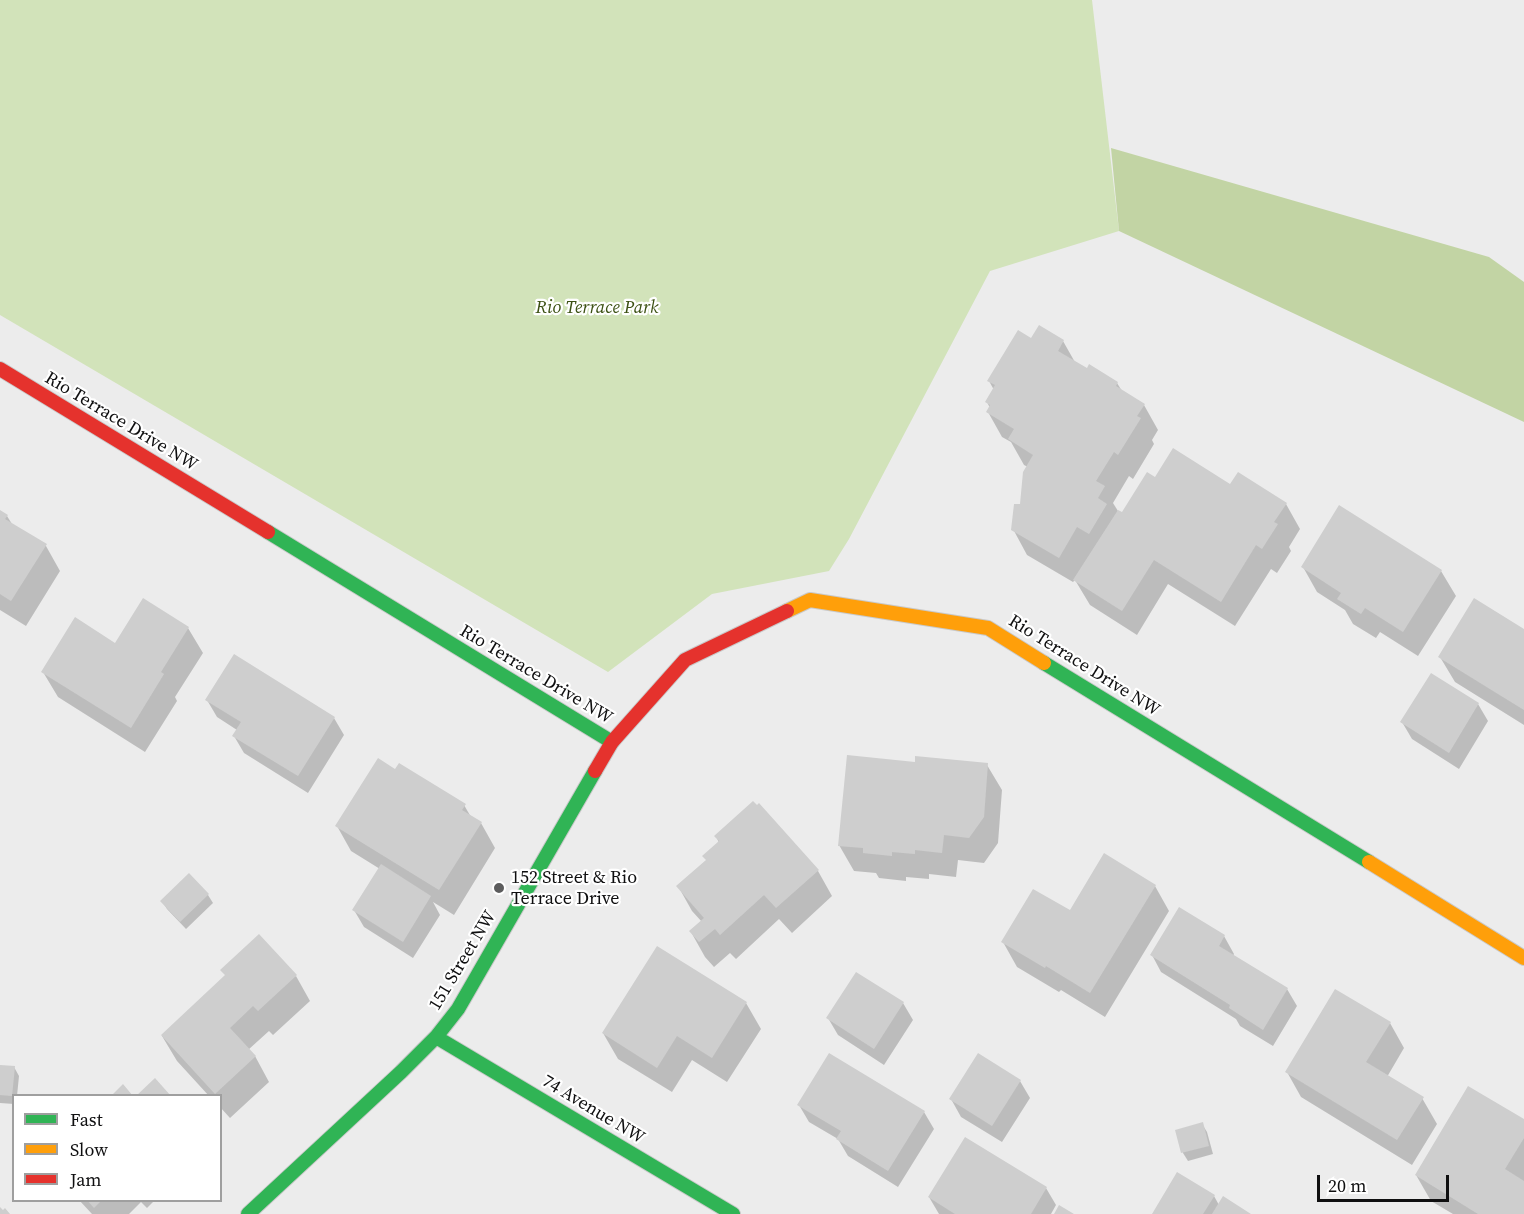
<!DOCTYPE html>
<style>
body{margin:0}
#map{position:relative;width:1524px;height:1214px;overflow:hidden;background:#ececec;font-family:"Source Serif 4",serif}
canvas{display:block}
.legend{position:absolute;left:12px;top:1094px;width:210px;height:108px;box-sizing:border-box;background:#fff;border:2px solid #9f9f9f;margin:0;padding:8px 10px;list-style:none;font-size:18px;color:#0f0f10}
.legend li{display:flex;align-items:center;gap:12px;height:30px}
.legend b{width:30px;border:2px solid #9f9f9f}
.scale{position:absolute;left:1317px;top:1175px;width:132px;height:27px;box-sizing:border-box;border:3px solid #0f0f10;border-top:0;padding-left:8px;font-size:18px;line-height:21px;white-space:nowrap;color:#0f0f10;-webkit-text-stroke:4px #fff;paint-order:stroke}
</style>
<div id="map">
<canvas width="1524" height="1214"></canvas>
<ul class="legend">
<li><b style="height:8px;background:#30b455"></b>Fast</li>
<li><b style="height:8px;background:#ff9f0a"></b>Slow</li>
<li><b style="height:8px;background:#e5322d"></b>Jam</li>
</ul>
<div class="scale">20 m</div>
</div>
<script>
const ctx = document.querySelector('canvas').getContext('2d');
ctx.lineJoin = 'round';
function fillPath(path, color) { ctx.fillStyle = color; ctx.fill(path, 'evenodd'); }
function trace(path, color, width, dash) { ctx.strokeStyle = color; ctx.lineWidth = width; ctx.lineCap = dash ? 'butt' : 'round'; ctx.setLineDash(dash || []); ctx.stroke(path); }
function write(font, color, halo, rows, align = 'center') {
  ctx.font = font + ' "Source Serif 4",serif'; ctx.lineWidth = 4.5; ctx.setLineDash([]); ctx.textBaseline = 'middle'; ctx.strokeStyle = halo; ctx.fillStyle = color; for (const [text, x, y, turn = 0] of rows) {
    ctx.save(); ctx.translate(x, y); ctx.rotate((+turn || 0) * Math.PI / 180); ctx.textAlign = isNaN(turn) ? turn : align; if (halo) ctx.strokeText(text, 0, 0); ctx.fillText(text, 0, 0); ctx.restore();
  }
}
fillPath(new Path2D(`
 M0,0h1092l27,231 -129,40 -141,268 -20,32 -117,23 -104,78 -608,-357z`), '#d2e3ba');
fillPath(new Path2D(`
 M1111,148l378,109 35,25v140l-405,-191z`), '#c2d4a4');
fillPath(new Path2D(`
 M1040,327l23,14 13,23 41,19 5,8 22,14 14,25 -6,10 2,4 -21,35 -4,-3 -16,27 5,8 5,4 32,-36 76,7 55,18 14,25 -11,18 2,4 -14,22 -6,-4 -36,57 -67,-42 -31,51 -47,-30 -15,-25 -2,2 -46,-27 -14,-26 8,-23 7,-39 -4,-2 -13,-23 -9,-5 -14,-25 2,-4 -3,-6 7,-12 -5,-9 43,-41z
 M0,511l7,5 5,8 34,22 14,25 -34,55 -26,-16z
 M1303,567l138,4 15,25 -38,60 -38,-24 -4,6 -23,-14 -8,-14 -28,-18z
 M143,600l45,28 15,25 -28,44 2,4 -32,51 -87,-55 -15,-25 72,-27z
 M1524,631v94l-69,-43 -15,-25z
 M207,700l127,18 10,17 -36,58 -64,-40 -10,-17 3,-6 -20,-13z
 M1478,704l10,17 -29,48 -47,-30 -10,-17z
 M987,765l15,25 -4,53 -14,20 -26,-3 -2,17 -27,-3v5l-23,-2v4l-27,-3 -3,-5 -22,-2 -15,-26z
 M395,771l69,34 7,12 10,6 14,25 -41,67 -21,-13 7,13 -27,43 -49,-31 -10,-17 26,-41 -29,-18 -14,-25z
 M757,808l61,63 14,25 -40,37 -13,-14 -43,40 -6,-6 -16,14 -9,-10 -14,-25 11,-10 -10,-11 -14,-25 29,-25 12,-18 -3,-7z
 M189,875l19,20 5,8 -27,26 -19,-20 -5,-8z
 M1155,886l14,25 -64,106 -44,-27 -2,2 -42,-25 -14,-25 67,-30z
 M1224,936l10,18 -1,2 54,33 10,17 -24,40 -33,-20 -4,-7 -75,-47 -9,-17z
 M296,976l14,25 -37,34 -4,-4 -21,19 7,6 14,26 -39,36 -10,-11v-11h-11l-32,-35 -15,-25z
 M746,1003l15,26 -34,53 -35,-22 -20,32 -54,-33 -15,-26z
 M903,1003l10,17 -29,45 -46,-30 -10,-17z
 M1390,1023l14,25 -17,29 35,21 15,26 -25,41 -111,-68 -14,-25z
 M0,1066l14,1 5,9 -2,20h-3v8l-14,-1z
 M1020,1081l10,17 -28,44 -41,-25 -10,-18z
 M799,1105l125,7 10,17 -36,58 -50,-31 -10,-17 -29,-17z
 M1524,1121v93h-71l-22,-13 -15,-26z
 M1202,1124l5,8 6,22 -25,7 -5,-8 -6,-22z
 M1046,1188l10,17 -5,9h-112l-10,-17z
 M1214,1196l5,9 30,9h-95z
 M79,1200h76l-8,8 -6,-6 -12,12h-37z`), '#0003');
fillPath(new Path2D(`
 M1039,325l25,15 -6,11 29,17 2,-4 29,18 -2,4 29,18 -8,12 4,2 -23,37 -4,-3 -18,29 9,5 -7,12 9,6 -18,30 -12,-7 -18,31 -48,-28 3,-26h6l3,-32 10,-17 -25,-16 6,-10 -28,-17 4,-7 -5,-3 10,-17 -8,-4 31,-51 13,8z
 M1173,448l57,36 8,-12 49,31 -13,19 4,2 -16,25 -6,-4 -35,57 -67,-42 -32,51 -49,-31 45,-70 4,2 25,-40 8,5z
 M1339,505l103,65 -39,62 -38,-24 -4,6 -24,-15 4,-6 -40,-26z
 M0,510l8,5 -3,4 42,25 -36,57 -11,-7z
 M143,598l46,29 -28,45 3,2 -33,54 -90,-56 34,-55 40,26z
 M1474,598l50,31v81l-86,-53z
 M234,654l101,63 -37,59 -66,-40 9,-14 -36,-22z
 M1431,673l48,30 -30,50 -49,-31z
 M847,755l68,7v-6l73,7 -4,54 -15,21 -25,-3 -2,18 -27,-3v4l-23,-2v4l-29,-3v-5l-25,-2z
 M378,758l17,11 4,-6 67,41 -4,6 20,12 -43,68 -104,-64z
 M753,801l4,4 2,-2 60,67 -43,38 -12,-13 -44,40 -5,-6 -16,13 -10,-11 15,-13 -28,-32 30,-26 -4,-4 17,-15 -5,-5z
 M1104,853l52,32 -66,108 -44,-27 -1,2 -44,-26 32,-53 37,21z
 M381,864l50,32 -28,46 -51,-32z
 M189,873l20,21 -29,28 -20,-21z
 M1179,907l46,28 -6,11 69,42 -25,42 -34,-22 1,-3 -80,-50z
 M259,934l38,41 -39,36 -5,-5 -23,22 26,28 -41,38 -54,-59 64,-60 -5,-5z
 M657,946l90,56 -35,56 -35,-22 -20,32 -55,-35z
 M856,972l48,30 -30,47 -48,-31z
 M1335,989l56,33 -25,40 58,35 -27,43 -112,-68z
 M829,1053l96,58 -37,60 -52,-32 5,-8 -44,-26z
 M978,1053l43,27 -29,46 -43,-27z
 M0,1065l15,1 -3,30 -12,-1z
 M155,1078l16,18h-35z
 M123,1084l10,12h-22z
 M1468,1086l56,33v19l-19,31 19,12v33h-46l-63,-39z
 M1203,1122l6,24 -28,7 -6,-23z
 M965,1137l82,50 -16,27h-76l-27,-17z
 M1177,1172l38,23 -12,19h-51z
 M1223,1196l28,18h-39z
 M87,1200h15l-8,8z
 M1059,1205l15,9h-20z
 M0,1207l3,3 2,-2 5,6h-10z`), '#cecece');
const fast = new Path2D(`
 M268,532l344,210
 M1044,663l325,199
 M436,1037l297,177
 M248,1214l153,-142 35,-35 22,-28 137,-238`);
const slow = new Path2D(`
 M787,611l23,-11 178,28 56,35
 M1369,862l155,96`);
const jam = new Path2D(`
 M0,369l268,163
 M595,771l17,-29 73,-82 102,-49`);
trace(fast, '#c9c9c9', 16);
trace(slow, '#c9c9c9', 16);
trace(jam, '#c9c9c9', 16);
trace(fast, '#30b455', 14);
trace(slow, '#ff9f0a', 14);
trace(jam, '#e5322d', 14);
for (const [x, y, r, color] of [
 [499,888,6,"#5c5c5d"]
]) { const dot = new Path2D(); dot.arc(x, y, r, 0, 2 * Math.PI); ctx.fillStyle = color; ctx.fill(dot); trace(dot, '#fff', 2); }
write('italic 18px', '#3b5012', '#fff', [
 ["Rio Terrace Park",597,308]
]);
write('18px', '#0f0f10', '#fff', [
 ["Rio Terrace Drive NW",121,422,31],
 ["Rio Terrace Drive NW",1084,666,32],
 ["Rio Terrace Drive NW",536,675,31],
 ["151 Street NW",463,961,-59],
 ["74 Avenue NW",593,1110,31]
]);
write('18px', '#0f0f10', '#fff', [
 ["152 Street & Rio",511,878],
 ["Terrace Drive",511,899]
], 'left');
</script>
